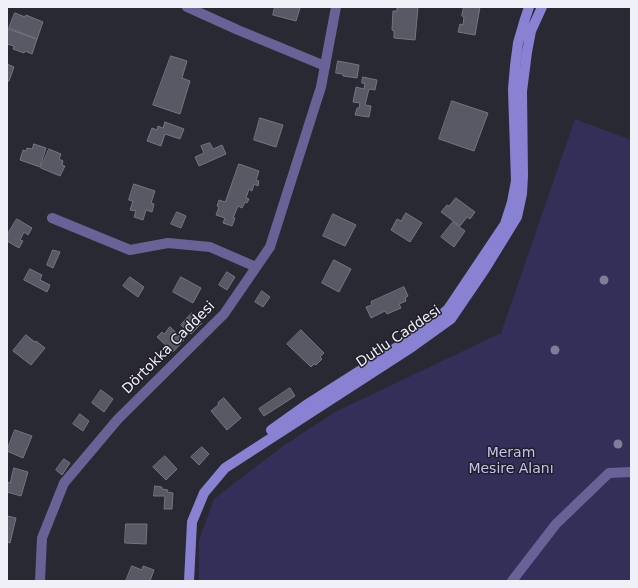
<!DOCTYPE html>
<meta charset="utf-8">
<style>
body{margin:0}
#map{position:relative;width:638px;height:588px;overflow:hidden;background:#292934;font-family:"DejaVu Sans",sans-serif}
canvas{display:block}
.frame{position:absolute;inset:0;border:8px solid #f0f0f8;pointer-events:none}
</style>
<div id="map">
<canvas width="638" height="588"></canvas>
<div class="frame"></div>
</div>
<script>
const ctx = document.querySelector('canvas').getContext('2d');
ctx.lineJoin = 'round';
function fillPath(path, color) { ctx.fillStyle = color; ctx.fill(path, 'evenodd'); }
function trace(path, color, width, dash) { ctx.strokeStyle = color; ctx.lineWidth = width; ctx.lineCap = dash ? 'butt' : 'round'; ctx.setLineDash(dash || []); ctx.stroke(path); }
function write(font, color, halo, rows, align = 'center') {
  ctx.font = font + ' "DejaVu Sans",sans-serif'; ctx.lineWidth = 3; ctx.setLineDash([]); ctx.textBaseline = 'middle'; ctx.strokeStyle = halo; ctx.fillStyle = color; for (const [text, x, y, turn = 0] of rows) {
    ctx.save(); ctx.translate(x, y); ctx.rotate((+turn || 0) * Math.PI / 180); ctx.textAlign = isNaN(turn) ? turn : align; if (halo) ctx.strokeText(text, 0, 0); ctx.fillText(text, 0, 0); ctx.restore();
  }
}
fillPath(new Path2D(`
 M575,119l56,21v441h-432v-41l15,-41 69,-53 52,-34 166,-79z`), '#332f59');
const building = new Path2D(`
 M275,7h21l4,1 -4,13 -23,-6z
 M397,7h21l-3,33 -21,-2v-7l-2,-1 1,-19h4z
 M464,7h16l-5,28 -17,-3 2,-8 3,1 1,-8 -2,-1z
 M15,13l10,4 1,-2 17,7 -6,17 -28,-11z
 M8,29l29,10 -5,15 -7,-3 -1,2 -11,-4 1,-3 -7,-2v-11z
 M171,56l16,5 -5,17 8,3 -10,33 -27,-9z
 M338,61l21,4 -2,13 -14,-2v-2l-7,-1z
 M7,64l7,3 -5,14h-2z
 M363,77l14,3 -2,10 -6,-1 -4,16 6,1 -2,11 -14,-2 2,-7h2l1,-5 -7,-1 3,-15 8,2 1,-5 -3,-1z
 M452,101l36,12 -14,38 -35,-12z
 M260,118l23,7 -7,22 -22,-7z
 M165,122l19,7 -4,10 -15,-5 -4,12 -14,-5 5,-13 5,2 1,-4 5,2z
 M210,143l3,6 9,-4 4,9 -27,12 -4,-9 9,-4 -3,-7z
 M34,144l12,4 -6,19 -20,-7 3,-10 3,1 1,-3 5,1z
 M49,149l12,5 -2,5 4,2 -1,4 3,1 -5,10 -19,-8z
 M239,164l20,7 -3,9 3,1 -1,5 -4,-2 -2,7 -3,-2 -3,9 3,1 -2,4 -2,-1 -3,6 -4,-2 -5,12h2l-3,8 -9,-3 2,-5 -9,-3 3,-8 -2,-1 2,-6 6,2z
 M134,184l21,7 -4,12 3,1 -2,8 -6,-2 -3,10 -9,-3 2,-6 -6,-1 3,-9 -4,-1z
 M456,198l19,14 -5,7 -3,-2 -7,9 -19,-14 6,-7 2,1z
 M177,212l9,4 -5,12 -10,-4z
 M406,213l16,10 -12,19 -19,-12 6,-11 4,2z
 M333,214l23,11 -11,21 -22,-10z
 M17,219l15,9 -4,7 -4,-3 -4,8 3,1 -4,7 -12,-7v-6z
 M453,222l12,9 -11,16 -13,-10z
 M53,250l7,2 -7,16 -6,-3z
 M334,260l17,9 -12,23 -17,-9z
 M30,269l12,6 -2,5 10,5 -3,7 -23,-12z
 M227,272l8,5 -8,13 -8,-5z
 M130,277l14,10 -6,10 -15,-11z
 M181,277l20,11 -8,15 -20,-11z
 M404,287l4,9 -3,2 1,3 -7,3 2,4 -14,6 -2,-3 -14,7 -5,-11 6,-2 -1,-3z
 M262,291l8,6 -7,10 -8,-5z
 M192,313l10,10 -11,11 -10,-9z
 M170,327l14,13 -11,12 -16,-15 5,-5 2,2z
 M301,330l23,23 -4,4 2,2 -6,6 -2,-1 -3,3 -24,-23z
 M26,335l9,7 1,-1 9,7 -14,17 -18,-14z
 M290,388l5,8 -31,20 -5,-7z
 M101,390l12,9 -9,13 -12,-9z
 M224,398l17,20 -14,12 -16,-19 8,-7 -1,-1z
 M80,414l9,7 -6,10 -10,-7z
 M15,430l17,6 -9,22 -16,-7z
 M202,447l7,7 -10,11 -8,-8z
 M165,456l12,13 -11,11 -13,-13z
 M64,459l6,4 -8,12 -6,-5z
 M14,468l14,4 -7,24 -14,-4v-10l3,1z
 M155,486l7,1v2l6,1 -1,2 6,1 -1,16h-8l1,-13h-11z
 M7,516l9,2 -6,25 -3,-1z
 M126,524h21l-1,20 -21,-1z
 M132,566l10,4 1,-4 11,4 -4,11h-24z`);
fillPath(building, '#595965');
trace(building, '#757582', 1);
trace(new Path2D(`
 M187,7l51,23 87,36
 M52,218l78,32 38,-7 42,4 46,20
 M512,581l44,-57 53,-51 22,-1`), '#676396', 10);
trace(new Path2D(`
 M40,581l2,-43 22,-55 54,-64 106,-105 46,-67 51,-160 15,-80`), '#676396', 10);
trace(new Path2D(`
 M271,430l35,-25 121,-77 21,-19 57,-85 7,-22 4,-21 -3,-92 2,-23 3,-23 7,-24 4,-12
 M189,581l3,-59 12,-29 21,-25 187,-121 39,-28 34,-50 32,-52 5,-23 1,-18 -1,-85 5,-39 4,-21 11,-24`), '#8982d3', 10);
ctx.fillStyle = '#7f7e9a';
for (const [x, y] of [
 [604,280],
 [555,350],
 [618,444]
]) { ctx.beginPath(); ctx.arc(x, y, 4.5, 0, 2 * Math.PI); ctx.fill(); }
write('14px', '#f0f0f8', '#201f2a', [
 ["Dutlu Caddesi",399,337,-34],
 ["Dörtokka Caddesi",169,348,-45]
]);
write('14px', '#c5c3ee', '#201f2a', [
 ["Meram",511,453],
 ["Mesire Alanı",511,469]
]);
</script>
